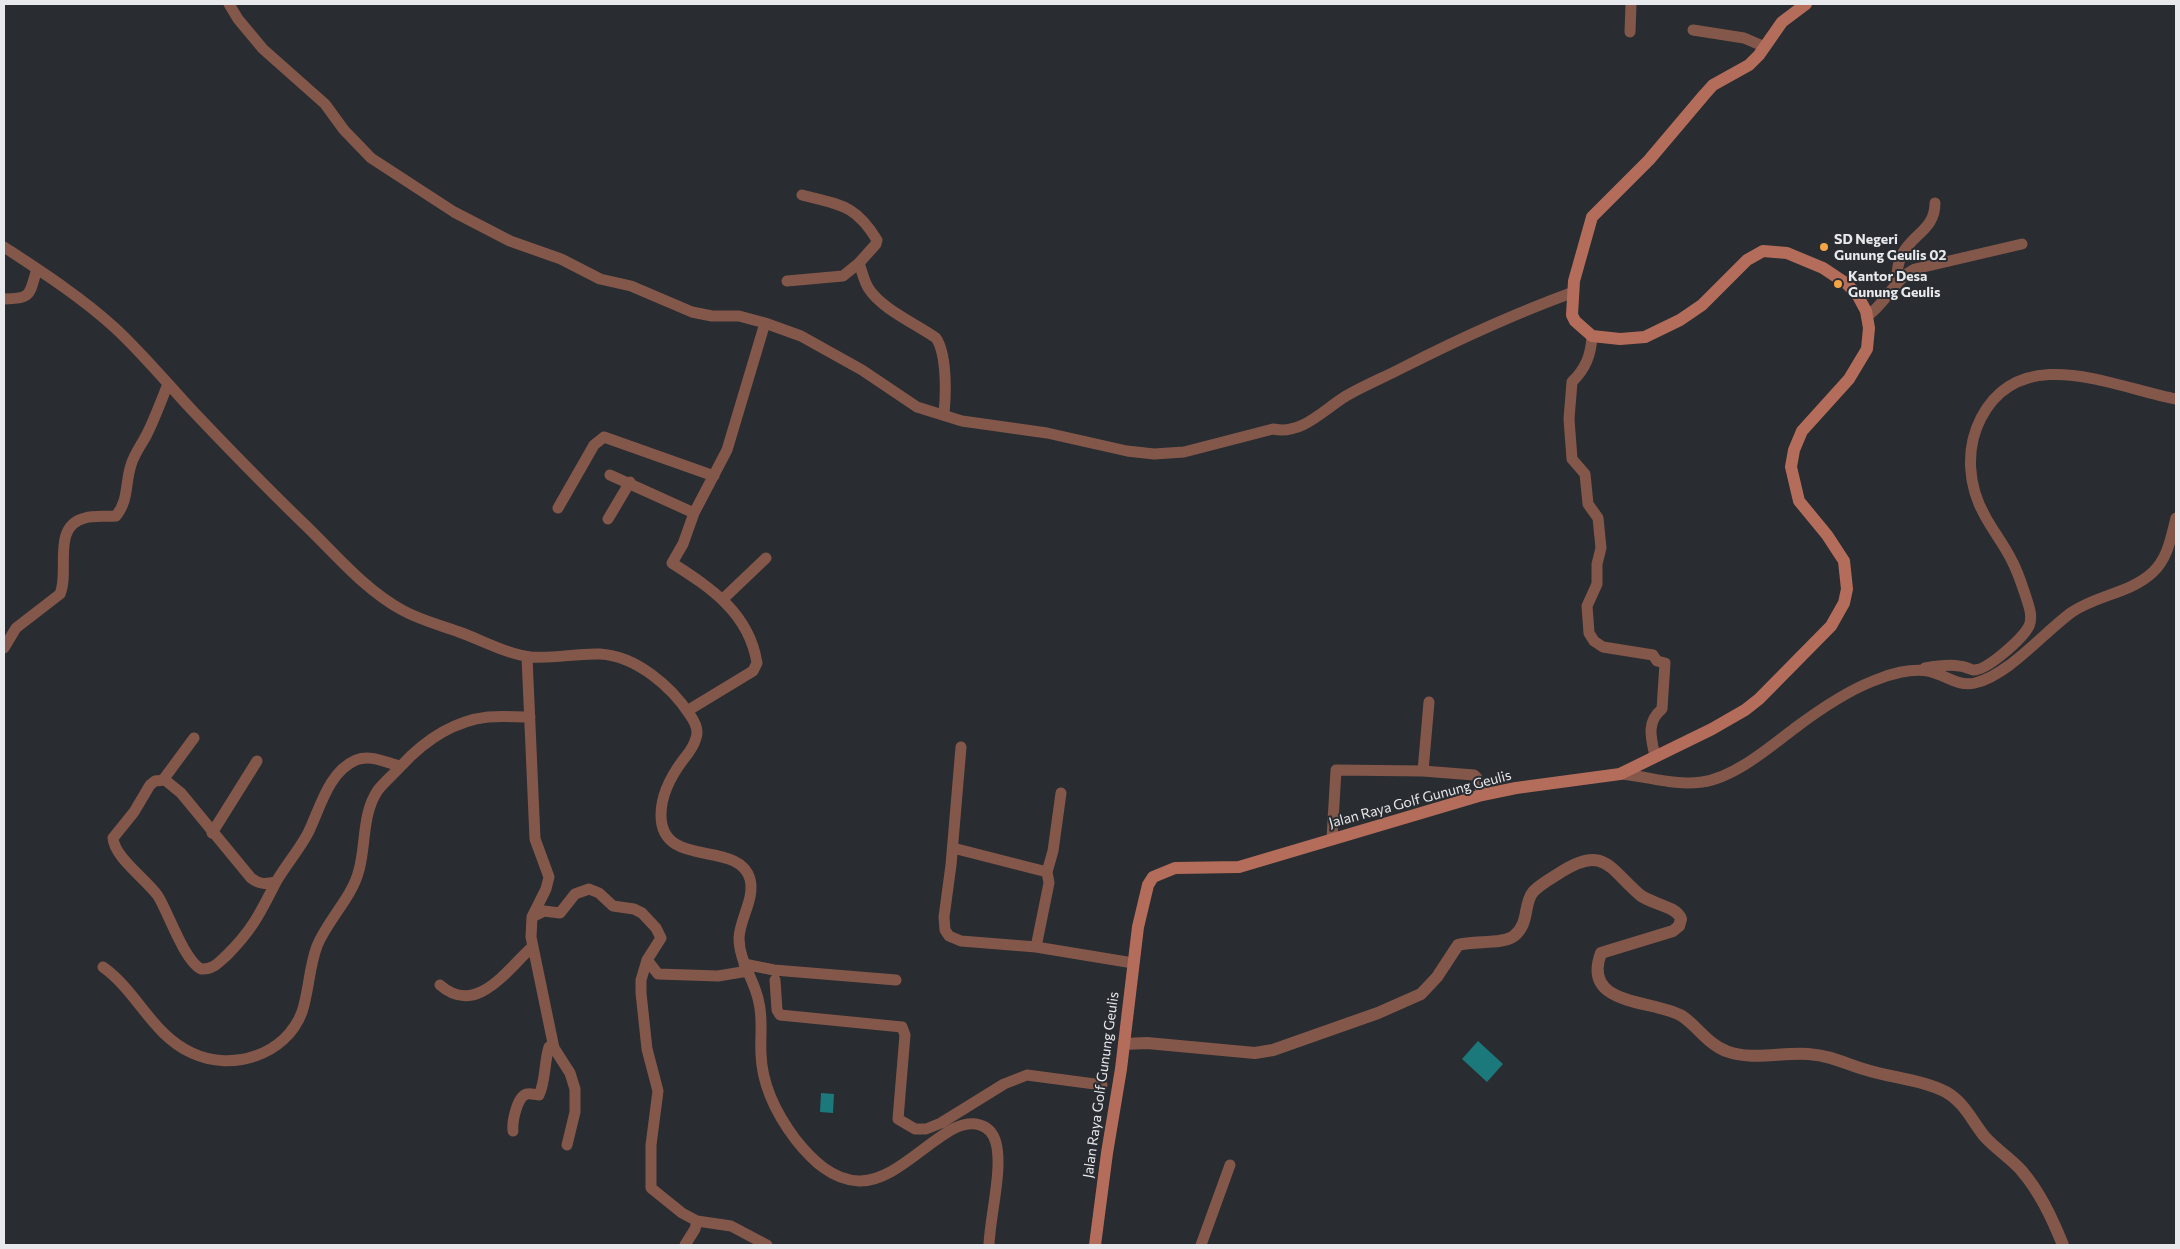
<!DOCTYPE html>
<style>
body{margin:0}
#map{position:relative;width:2180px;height:1249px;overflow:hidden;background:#292c30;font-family:Commissioner,sans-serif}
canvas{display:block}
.frame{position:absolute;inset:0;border:5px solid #e7e9ec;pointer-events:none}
</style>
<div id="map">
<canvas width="2180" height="1249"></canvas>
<div class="frame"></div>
</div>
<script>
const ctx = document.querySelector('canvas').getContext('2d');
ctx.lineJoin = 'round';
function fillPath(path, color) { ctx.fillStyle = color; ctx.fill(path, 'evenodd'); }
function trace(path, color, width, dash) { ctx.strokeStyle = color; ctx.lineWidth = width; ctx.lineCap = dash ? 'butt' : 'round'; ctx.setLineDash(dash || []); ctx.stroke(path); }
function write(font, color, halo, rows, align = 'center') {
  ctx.font = font + ' Commissioner,sans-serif'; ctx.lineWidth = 4; ctx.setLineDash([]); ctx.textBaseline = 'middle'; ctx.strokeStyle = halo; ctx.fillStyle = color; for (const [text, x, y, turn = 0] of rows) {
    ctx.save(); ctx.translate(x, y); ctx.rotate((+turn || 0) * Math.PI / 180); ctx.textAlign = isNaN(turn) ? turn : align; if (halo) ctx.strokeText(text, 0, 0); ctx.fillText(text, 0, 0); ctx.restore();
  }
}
fillPath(new Path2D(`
 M1478,1041l25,23 -16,18 -25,-23z
 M821,1093l13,1 -1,19 -13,-1z`), '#1b787b');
trace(new Path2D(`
 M229,4l9,15 25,30 62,55 19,26 27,28 83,54 56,29 51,18 39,20 31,7 61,26 20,4h27l26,7 36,13 61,34 55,37 45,14 85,12 80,18 27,3 30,-2 89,-23c29,6 50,-19 73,-33 19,-11 39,-19 58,-29 55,-28 110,-53 167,-74
 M1693,30l51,8 21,9
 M1630,32l1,-28
 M802,195c38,10 53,9 75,45l-1,4 -17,19c3,8 5,19 10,26 13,20 47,35 67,49 11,16 10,56 8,76
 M4,247c38,25 77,50 111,81 27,25 51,54 76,81 36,38 72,75 109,111 32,30 63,69 102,90 18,10 38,15 57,22 23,8 47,22 72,25 23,2 46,-4 69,-3 36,2 71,32 90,61 5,7 9,15 6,23 -2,8 -8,16 -13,22 -12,16 -22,34 -22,55 0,55 78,24 89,64 5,20 -10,39 -11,59 0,24 16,42 20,65 4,17 1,34 2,51 1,32 16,61 35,86 16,20 36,40 63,41 34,1 67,-39 96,-53 17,-8 36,-5 41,15 7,26 -6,73 -7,102
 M787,281l56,-5 16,-13
 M1897,284c-3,-50 38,-45 38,-81
 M4,299c29,0 25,-5 33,-30
 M1867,316c19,-12 27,-37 48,-47l107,-25
 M1592,336c-1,19 -6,32 -20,46l-3,37 3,40 13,15 3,30 10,14 3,30 -4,16v20l-10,22 2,27 5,8 9,6 50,8 4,6 8,2 -3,46c-16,13 -11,29 -7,47
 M610,475l84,38
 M558,508l36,-63 10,-8 110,39
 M608,519l22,-37
 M723,599l43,-41
 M4,648l12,-20 44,-34c10,-23 -9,-68 25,-76 10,-3 20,-1 31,-2 13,-16 9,-33 15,-51 3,-11 11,-21 16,-31 8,-16 14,-33 21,-50
 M527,657l8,182 14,38 -3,12 -14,28 -1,20 23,111 16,25 5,16v23l-8,33
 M1925,668c11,-2 23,-4 34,-2 5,0 10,3 14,4 14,1 50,-32 56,-44 4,-9 0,-20 -3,-29 -4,-12 -8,-25 -14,-36 -7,-15 -19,-30 -27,-45 -17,-30 -20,-67 -4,-98 40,-77 132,-31 195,-19
 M687,711l66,-40 4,-8c-8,-50 -46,-75 -85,-100l11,-19 11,-31 33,-63 38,-127
 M961,747l-10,118 -7,52 1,13 4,6 12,5 75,6 97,16
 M1423,771l6,-69
 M1620,774c28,2 53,12 82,8 32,-4 68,-35 93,-54 24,-18 50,-36 78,-47 16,-7 38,-13 55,-10 16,3 29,16 47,12 34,-8 69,-51 97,-71 25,-17 59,-19 81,-40 15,-14 18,-35 23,-54
 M163,780l31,-42
 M212,833l45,-72
 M1332,838l4,-68 87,1 51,4 3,3 5,17
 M953,848l94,24 2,11 -13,64
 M1047,872l6,-21 8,-58
 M276,882c-16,31 -23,47 -49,73 -8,7 -14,15 -26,14 -17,-9 -32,-55 -43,-73 -11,-16 -44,-39 -45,-58l21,-26 16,-27 5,-4 10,-1 16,13 70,85c9,7 15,6 25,4 10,-17 23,-32 32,-49 12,-24 20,-61 48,-73 15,-6 30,3 45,6
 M532,917l12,-6 16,2 15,-19 14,-5 10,4 14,13 21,3 8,4 14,15 5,10 -14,22 11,14 60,2 30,-5
 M647,960l-6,20v13l6,56 11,42 -7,54v43l31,25 15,8 34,5 36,19
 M744,964l30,6 122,10
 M103,967c35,25 49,68 89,86 40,19 94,2 110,-41 7,-21 7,-45 15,-66 11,-27 35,-48 42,-76 7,-25 3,-57 19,-80 7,-9 16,-16 23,-24 24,-26 52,-45 87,-49 14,-1 28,0 42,0
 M775,980l2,30 3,5 122,12 3,8 -7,84 17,10h11l15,-6 63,-39 23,-9 75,10
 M440,985c36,32 67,-15 92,-38
 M513,1131c-1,-9 4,-35 14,-37 3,-1 9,1 12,1 7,-15 5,-33 10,-48l4,-2
 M685,1245l10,-16 2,-8
 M1201,1245l29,-80`), '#84574b', 11);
trace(new Path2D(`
 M1124,1044l23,-1 108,10 18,-3 105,-37 43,-19 16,-17 21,-32c16,-5 44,0 56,-9 16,-13 9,-32 19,-44 7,-8 19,-14 28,-20 43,-27 48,-4 79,23 11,9 37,11 41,24l-2,7 -6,5 -72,22c-20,54 52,46 81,63 15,10 27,29 44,35 26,10 55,1 82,3 27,2 38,11 62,17 24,7 53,9 76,21 19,11 26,29 39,45 11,12 25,21 36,33 19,22 31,48 42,75`), '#84574b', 12);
trace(new Path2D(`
 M1095,1245l12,-92 14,-84 17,-142 10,-42 5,-8 22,-9 64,-1 243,-72 34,-7 104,-14 92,-45 33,-19 14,-11 72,-73 13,-23 3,-14 -3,-28 -17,-26 -28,-34 -8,-34 3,-17 8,-19 47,-52 18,-30 2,-21 -3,-17 -8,-15 -11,-12 -24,-16 -36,-15 -24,-2 -16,9 -45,45 -22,15 -35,17 -25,2 -28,-3 -17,-15 -3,-6 2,-34 18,-64 57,-57 55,-65 9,-10 36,-20 10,-10 23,-33 24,-18`), '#b56d5b', 12);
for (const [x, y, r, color] of [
 [1824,247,5,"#f4a444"],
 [1838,284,5,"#f4a444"]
]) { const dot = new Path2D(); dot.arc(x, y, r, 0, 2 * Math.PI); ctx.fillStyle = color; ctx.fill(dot); trace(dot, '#292c30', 2); }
write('bold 14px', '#e7e9ec', '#292c30', [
 ["SD Negeri",1834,239],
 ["Gunung Geulis 02",1834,255],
 ["Kantor Desa",1848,276],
 ["Gunung Geulis",1848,292]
], 'left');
write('14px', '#e7e9ec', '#292c30', [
 ["Jalan Raya Golf Gunung Geulis",1420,799,-15],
 ["Jalan Raya Golf Gunung Geulis",1101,1085,-82]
]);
</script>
